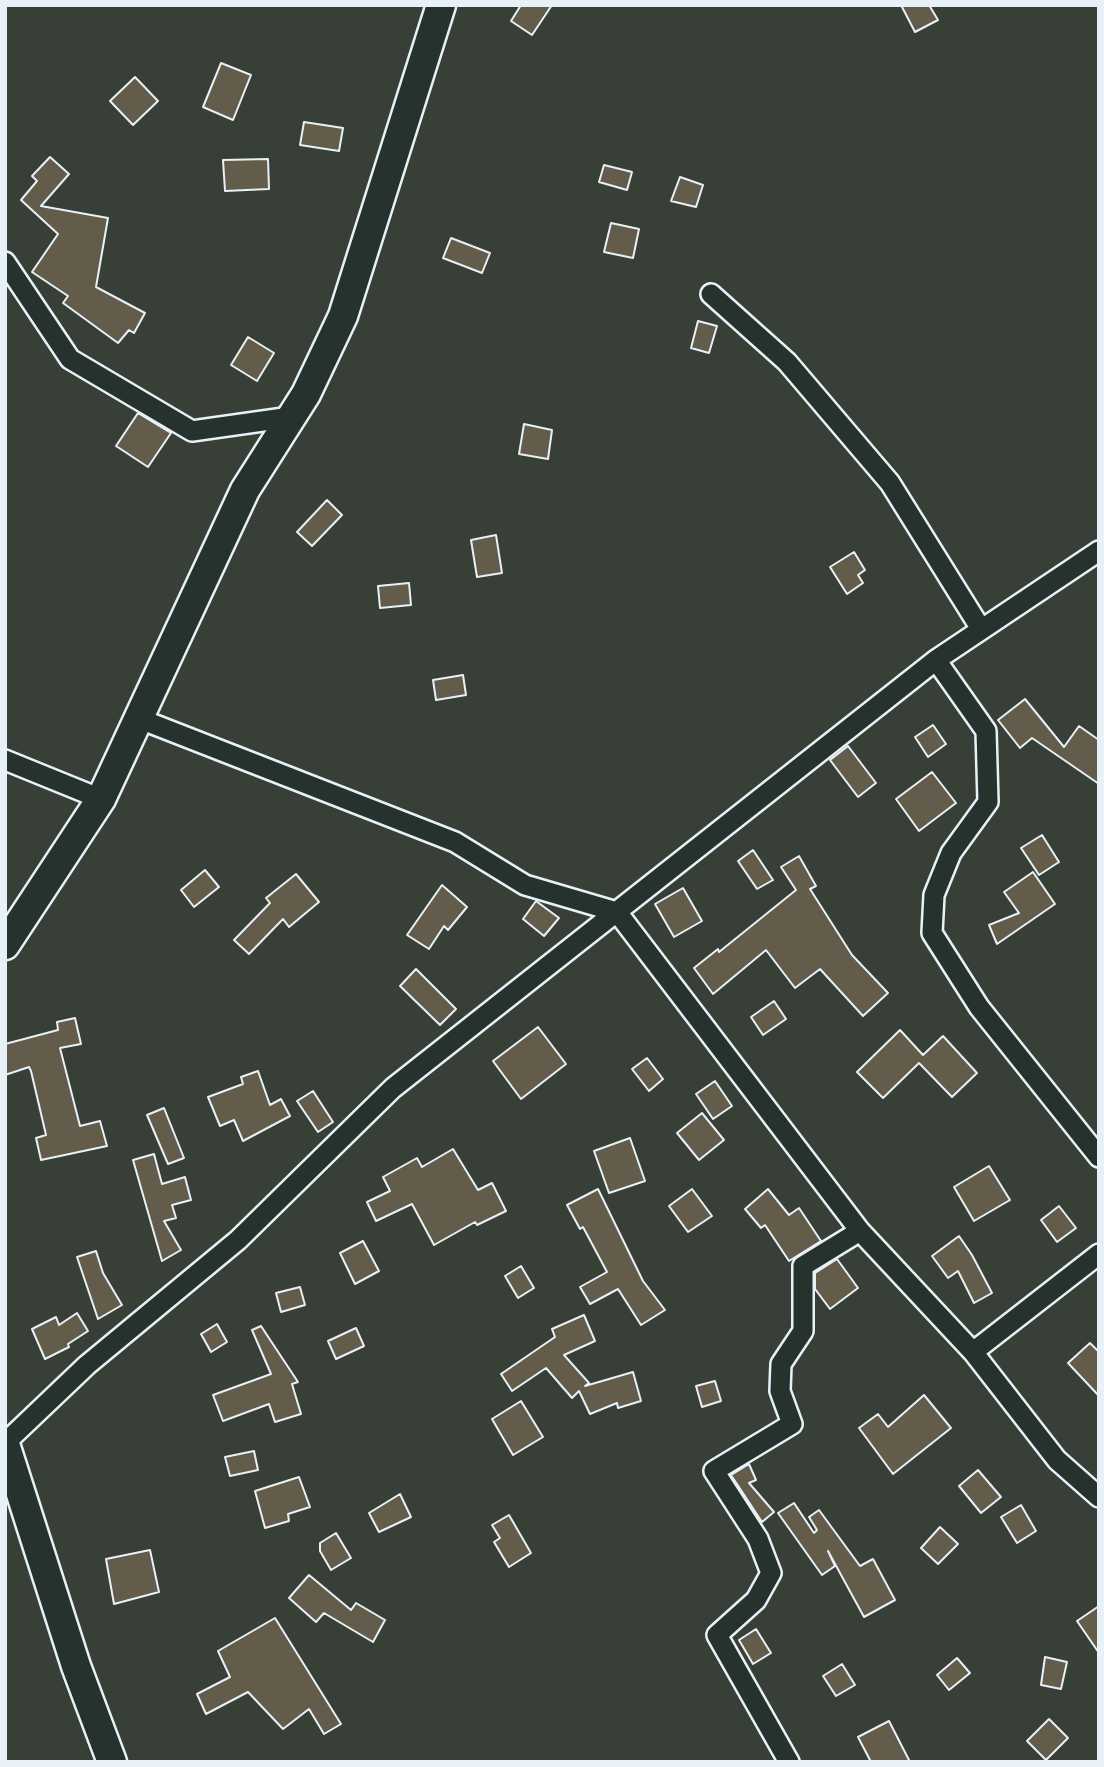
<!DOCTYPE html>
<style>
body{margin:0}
#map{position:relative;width:1104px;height:1767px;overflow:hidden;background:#383f36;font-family:Kalam,sans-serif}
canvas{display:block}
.frame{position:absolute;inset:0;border:7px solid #e8f1f8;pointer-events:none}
</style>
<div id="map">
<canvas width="1104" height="1767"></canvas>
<div class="frame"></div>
</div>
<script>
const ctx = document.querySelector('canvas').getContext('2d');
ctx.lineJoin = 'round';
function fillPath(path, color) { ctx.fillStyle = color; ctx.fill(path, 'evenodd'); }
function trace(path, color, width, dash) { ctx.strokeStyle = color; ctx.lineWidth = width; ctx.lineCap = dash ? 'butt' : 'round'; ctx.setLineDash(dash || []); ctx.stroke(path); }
const building = new Path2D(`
 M521,5h31l-20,30 -21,-14z
 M901,5h28l9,15 -23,12z
 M221,63l30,12 -18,45 -30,-13z
 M135,77l23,24 -25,24 -23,-24z
 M304,122l39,6 -4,23 -39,-6z
 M50,157l19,17 -28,32 67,12 -12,69 49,26 -11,20 -5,-3 -11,13 -55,-40 5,-7 -36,-24 26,-38 -37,-34 16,-19 -5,-5z
 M268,159l1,30 -44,2 -2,-31z
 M604,165l28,7 -5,18 -28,-8z
 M680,177l23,8 -7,22 -25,-6z
 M611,223l28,6 -6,29 -29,-6z
 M451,238l39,15 -8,20 -39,-15z
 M698,321l19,5 -8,27 -18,-5z
 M248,337l26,16 -17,28 -26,-16z
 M138,413l33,20 -23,34 -32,-21z
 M524,424l28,6 -4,29 -29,-5z
 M327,500l15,15 -30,31 -15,-14z
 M496,535l6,38 -25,4 -6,-37z
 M854,552l11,18 -7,5 5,8 -16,11 -17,-27z
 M409,583l2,22 -31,3 -2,-22z
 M463,675l3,20 -30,5 -3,-20z
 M1025,699l39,48 15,-21 20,14v44l-67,-46 -12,10 -22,-28z
 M933,725l13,19 -18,13 -13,-20z
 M848,746l28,37 -18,14 -28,-37z
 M932,772l24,31 -37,28 -23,-32z
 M1042,835l17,27 -20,13 -18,-27z
 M753,850l20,30 -16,9 -19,-28z
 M799,856l17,30 -6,3 42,66 36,38 -25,23 -43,-47 -25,19 -29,-38 -53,44 -19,-26 24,-19 1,3 77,-62 -15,-23z
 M205,870l14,17 -25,20 -13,-17z
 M1033,872l22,32 -58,40 -8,-19 30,-12 -15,-21z
 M296,874l23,28 -30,25 -6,-8 -34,35 -15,-14 36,-37 -4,-5z
 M442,885l25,22 -19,23 -4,-4 -15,23 -22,-14z
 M683,888l19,33 -28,16 -19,-33z
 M536,901l23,17 -15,18 -21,-17z
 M416,969l40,40 -16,16 -40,-39z
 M774,1001l12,18 -23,16 -12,-18z
 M75,1018l6,26 -21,4 20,78 20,-5 7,25 -66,14 -5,-22 10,-3 -15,-64 -2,-4 -24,8v-31l53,-14 -1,-8z
 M538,1027l28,37 -45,35 -28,-38z
 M900,1030l23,25 20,-19 34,37 -25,24 -33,-34 -36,35 -26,-26z
 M647,1058l16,21 -14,12 -17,-22z
 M258,1071l12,34 11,-6 9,17 -47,25 -9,-21 -14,6 -12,-29 35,-13 -2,-7z
 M715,1081l17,25 -19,13 -17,-25z
 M313,1091l20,31 -15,10 -21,-31z
 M164,1108l20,50 -16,6 -21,-49z
 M702,1113l22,27 -25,20 -22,-27z
 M630,1138l15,43 -36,12 -15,-42z
 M453,1149l25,41 14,-7 14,28 -29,14 -2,-3 -41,23 -22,-41 -36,17 -9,-19 23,-11 -7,-14 34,-19 5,9z
 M154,1154l8,30 23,-7 6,23 -19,5 4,13 -12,3 17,29 -19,11 -29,-101z
 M989,1166l21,34 -36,21 -20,-34z
 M598,1189l45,92 22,29 -24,15 -23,-36 -28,15 -10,-17 27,-15 -24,-45 -3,2 -13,-24z
 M692,1189l20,27 -24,16 -19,-26z
 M768,1189l21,26 10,-7 22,33 -32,20 -24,-36 -4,3 -16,-19z
 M1059,1206l17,22 -19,14 -16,-22z
 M959,1236l13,19 20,38 -18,10 -16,-32 -10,7 -16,-22z
 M363,1241l16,30 -24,13 -15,-31z
 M96,1251l7,22 19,32 -24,14 -21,-62z
 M837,1259l21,29 -28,21 -15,-20v-16z
 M521,1266l13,22 -16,10 -13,-22z
 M300,1287l5,18 -24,7 -5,-19z
 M77,1313l11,18 -20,13 1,3 -24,12 -13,-30 24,-12 3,8z
 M584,1315l11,26 -31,14 25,28 -4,3 48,-14 8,29 -23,7 -1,-5 -27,11 -11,-23 -7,7 -26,-30 -34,23 -11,-17 54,-37 -3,-8z
 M217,1324l10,18 -16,10 -10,-18z
 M261,1326l37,56 -6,2 9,30 -26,8 -6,-18 -46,17 -10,-26 58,-21 -19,-44z
 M356,1328l8,18 -28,13 -8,-18z
 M1090,1343l9,9v44l-31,-33z
 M715,1381l6,20 -19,6 -6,-21z
 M924,1395l27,33 -58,46 -34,-46 19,-14 10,13z
 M521,1401l22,36 -30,18 -21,-36z
 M254,1451l4,19 -28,6 -5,-19z
 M749,1464l7,16 -7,3 25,29 -12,10 -31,-47z
 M978,1470l23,27 -20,16 -22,-27z
 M299,1477l11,30 -22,7 1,7 -24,7 -10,-37z
 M400,1494l11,23 -32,15 -10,-19z
 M794,1503l20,30 3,-3 -8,-13 10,-7 41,56 13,-7 22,41 -31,17 -36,-66 7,15 -13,9 -44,-62z
 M1021,1505l15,26 -19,12 -16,-26z
 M509,1515l22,38 -22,14 -15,-25 6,-4 -8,-13z
 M940,1527l18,17 -20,20 -17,-16z
 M336,1533l15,25 -20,12 -11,-19v-8z
 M150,1550l9,42 -45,12 -8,-45z
 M309,1575l42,35 5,-7 29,17 -12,22 -49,-29 -8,9 -27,-24z
 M1099,1606v47l-22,-32z
 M275,1618l66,106 -17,10 -15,-25 -26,20 -35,-37 -42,22 -9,-20 33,-17 -12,-26z
 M756,1629l15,24 -18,11 -14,-24z
 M1045,1657l22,5 -6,27 -20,-4z
 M957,1658l13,15 -21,17 -12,-15z
 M842,1664l13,21 -19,11 -13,-20z
 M1049,1719l19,19 -22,22 -19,-19z
 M889,1721l21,41h-39l-13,-25z`);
fillPath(building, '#635c4b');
trace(building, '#e8f1f8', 2);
const street = new Path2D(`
 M5,262l65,97 122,72 99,-14
 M711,294l76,68 103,121 91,146
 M936,660l50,71 2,71 -37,51 -17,42 -2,38 47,74 120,150
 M140,719l315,123 70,43 92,27 243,319 113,121 84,108 42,37
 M5,760l96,39
 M973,1352l126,-98
 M5,1443l82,-78 151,-125 155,-152 543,-428 163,-109
 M789,1762l-72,-127 39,-35 15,-27 -13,-34 -44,-68 78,-47 -12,-33 1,-27 22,-33v-65l57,-35`);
const secondary = new Path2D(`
 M5,945l96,-146 144,-309 61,-96 37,-78 98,-311
 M5,1444l71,222 36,96`);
trace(street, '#e8f1f8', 24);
trace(secondary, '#e8f1f8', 33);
trace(street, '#26332d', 19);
trace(secondary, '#26332d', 28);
</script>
